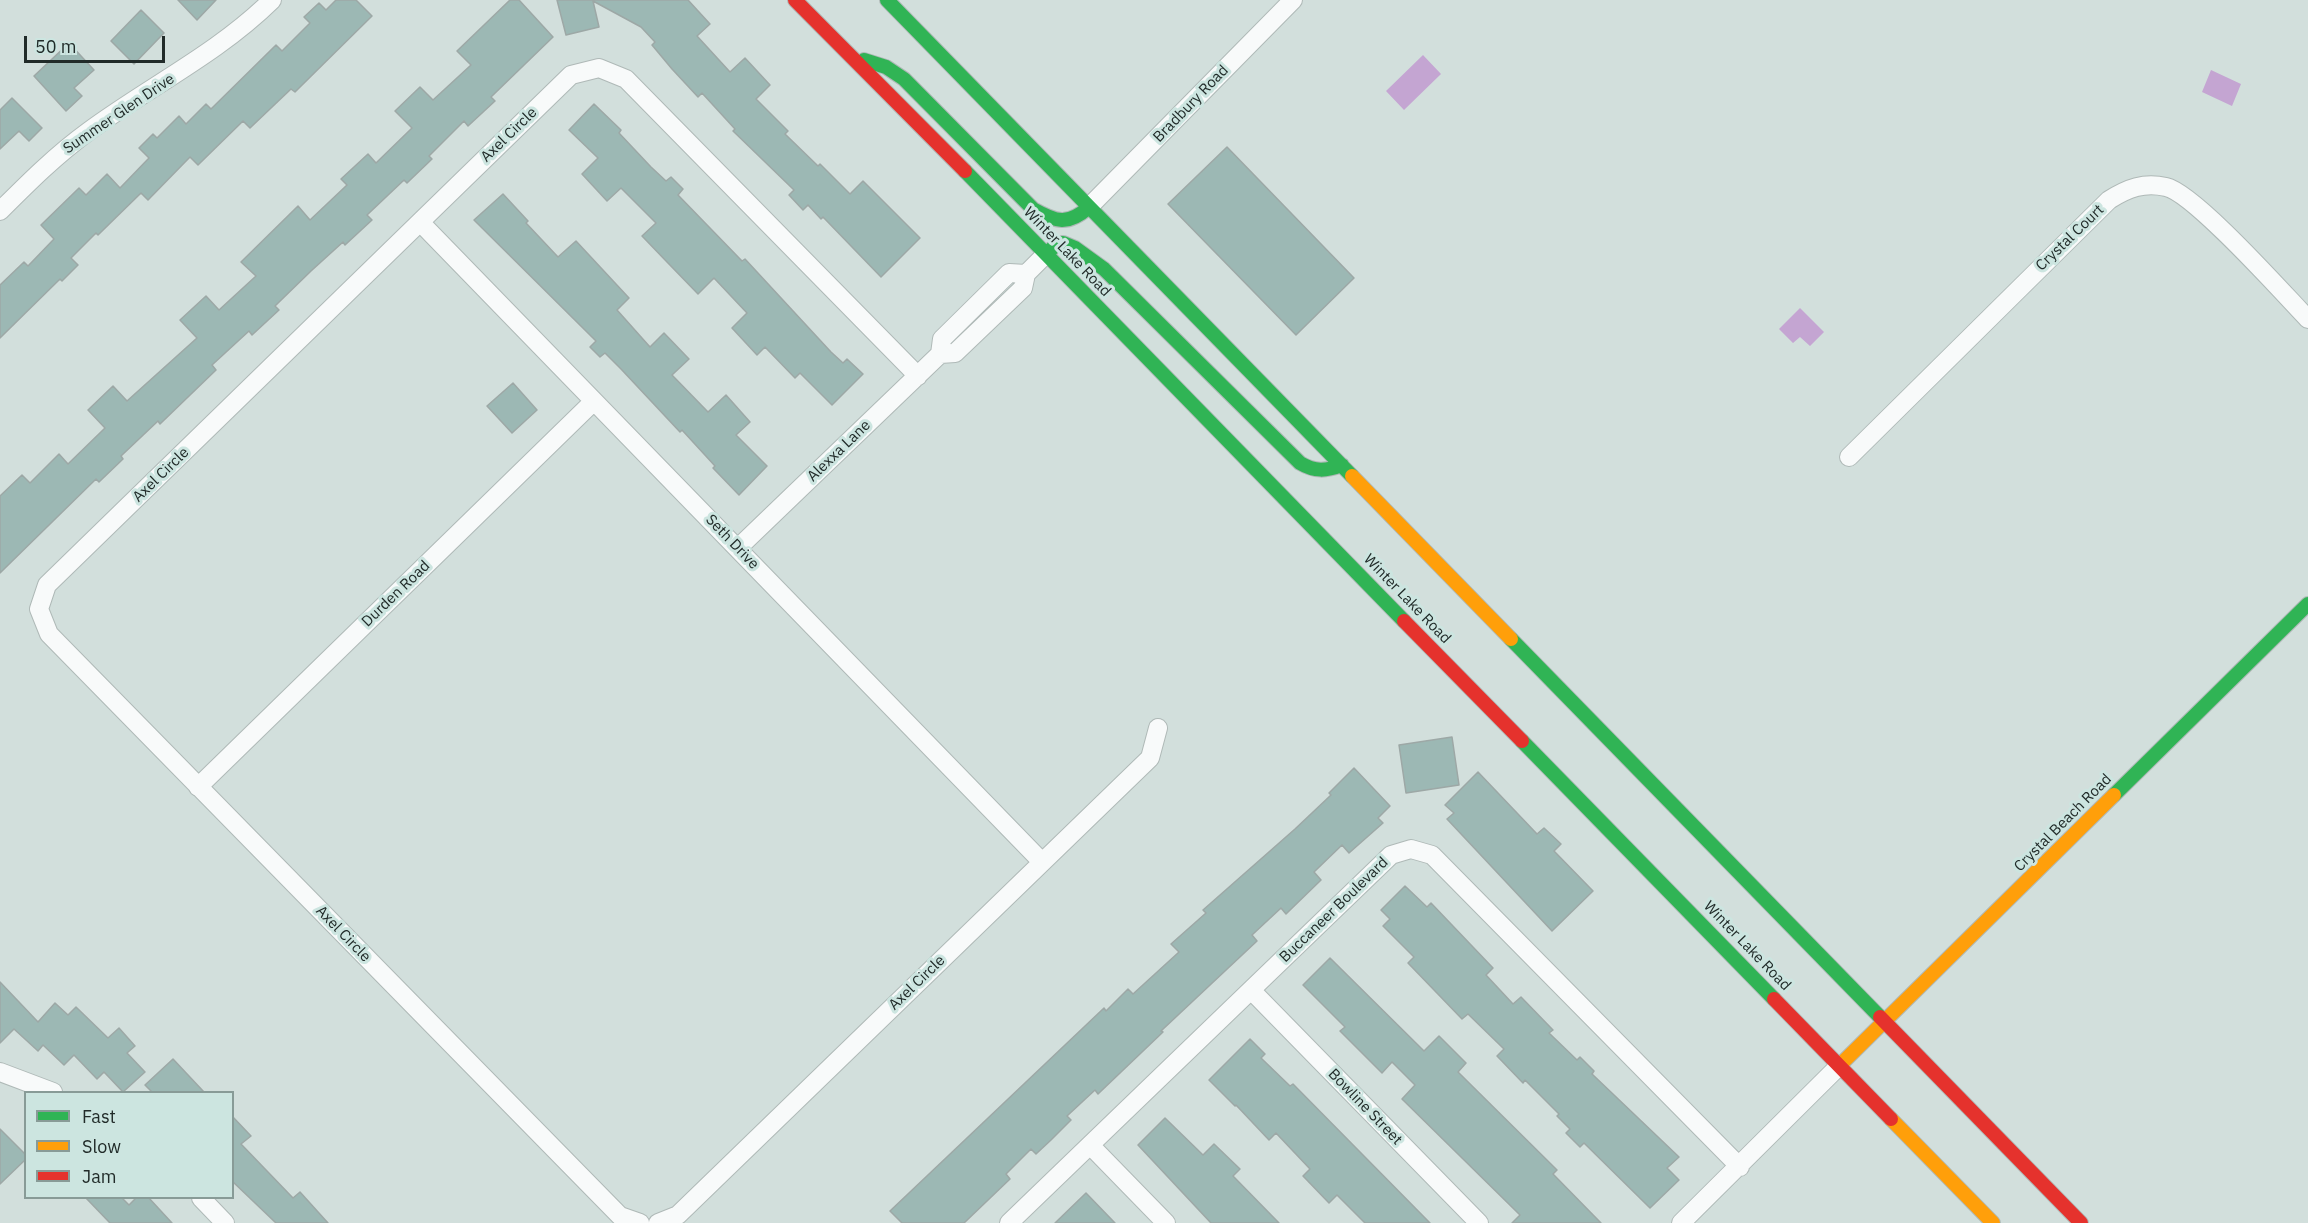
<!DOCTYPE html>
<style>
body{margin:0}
#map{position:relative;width:2308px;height:1223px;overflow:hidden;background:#d2dfdc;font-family:"IBM Plex Sans",sans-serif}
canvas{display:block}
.legend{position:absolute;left:24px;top:1091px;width:210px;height:108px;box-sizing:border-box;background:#cce5e0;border:2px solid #889b97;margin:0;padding:8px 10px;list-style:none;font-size:18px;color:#212b29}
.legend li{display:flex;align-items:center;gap:12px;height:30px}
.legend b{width:30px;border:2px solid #889b97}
.scale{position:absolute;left:24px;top:36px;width:141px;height:27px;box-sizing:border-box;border:3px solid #212b29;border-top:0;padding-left:8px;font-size:18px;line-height:21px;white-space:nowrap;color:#212b29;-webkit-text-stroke:4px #cce5e0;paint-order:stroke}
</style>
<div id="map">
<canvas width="2308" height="1223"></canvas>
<ul class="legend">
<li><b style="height:8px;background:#30b455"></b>Fast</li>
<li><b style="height:8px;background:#ff9f0a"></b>Slow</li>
<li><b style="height:8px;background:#e5322d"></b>Jam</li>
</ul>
<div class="scale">50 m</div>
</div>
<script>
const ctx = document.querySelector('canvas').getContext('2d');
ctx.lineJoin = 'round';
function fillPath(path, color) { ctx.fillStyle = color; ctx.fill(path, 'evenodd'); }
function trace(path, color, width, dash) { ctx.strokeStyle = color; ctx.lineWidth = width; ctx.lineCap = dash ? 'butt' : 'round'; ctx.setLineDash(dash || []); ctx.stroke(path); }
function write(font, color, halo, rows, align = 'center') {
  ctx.font = font + ' "IBM Plex Sans",sans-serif'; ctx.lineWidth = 6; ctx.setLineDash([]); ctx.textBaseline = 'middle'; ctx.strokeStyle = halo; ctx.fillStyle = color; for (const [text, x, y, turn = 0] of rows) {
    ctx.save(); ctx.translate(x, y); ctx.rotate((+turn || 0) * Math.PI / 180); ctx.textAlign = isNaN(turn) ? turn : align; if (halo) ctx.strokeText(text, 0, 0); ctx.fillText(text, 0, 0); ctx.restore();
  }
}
fillPath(new Path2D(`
 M1423,55l18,19 -37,36 -18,-19z
 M2211,70l30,14 -9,22 -30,-14z
 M1800,308l24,24 -14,14 -10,-9 -7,6 -14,-14z`), '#c4a5d2');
const building = new Path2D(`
 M178,0h38l-19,20z
 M336,0h20l16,16 -77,76 -4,-3 -41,39 -7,-7 -45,44 -8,-8 -42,43 -7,-7 -43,42 -2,-2 -25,25 7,7 -16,16 -2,-2 -60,59v-53l24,-23 4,4 26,-27 -13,-14 38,-37 7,7 21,-21 13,14 29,-30 -10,-10 14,-14 4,4 22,-22 7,8 20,-20 5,5 65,-64 6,6 28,-28 -6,-6 15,-14 7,7z
 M510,0h9l34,37 -62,60 4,4 -27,25 -4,-5 -35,35 3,3 -25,24 -3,-3 -37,35 5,5 -27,25 -2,-3 -32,29 -36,35 4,4 -27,25 -3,-4 -37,34 4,5 -56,54 -2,-3 -37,35 2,3 -24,23 -3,-3 -96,94v-77l22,-21 8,8 29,-29 9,10 37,-36 -17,-18 25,-24 14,15 70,-63 -17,-18 26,-24 13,14 37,-34 -15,-14 57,-56 12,14 37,-35 -6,-6 27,-25 8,9 36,-35 -17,-17 25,-24 13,13 38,-35 -14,-14z
 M557,0h131l22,24 -13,12 33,36 15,-14 25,27 -14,14 32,32 -3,3 33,32 2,-2 30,30 13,-13 57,57 -39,39 -58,-60 -2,2 -13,-14 -5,5 -14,-15 5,-5 -61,-59 2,-2 -33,-36 -4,4 -26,-28 -20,-24 3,-3 -14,-15 -48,-26 6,26 -33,8z
 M141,10l23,23 -30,31 -23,-23z
 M69,43l25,27 -20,18 8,8 -16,15 -32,-35z
 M12,98l30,30 -13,13 -10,-10 -19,18v-39z
 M594,104l27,26 -2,3 32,34 15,14 5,-4 12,12 -5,6 64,66 3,-2 86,93 12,11 4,-4 16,15 -31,31 -32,-32 -5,5 -30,-31 -8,8 -25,-27 15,-15 -33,-35 -16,16 -31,-32 -25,-26 14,-13 -35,-35 -14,13 -25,-27 16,-16 -29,-28z
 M1227,147l127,131 -58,57 -128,-131z
 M503,194l25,27 -2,2 32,34 18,-16 53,57 -12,12 33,37 14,-14 25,26 -17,16 36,37 18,-17 24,27 -14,13 31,31 -28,29 -26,-27 2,-2 -33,-36 -2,2 -59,-63 -16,-16 -5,4 -10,-10 6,-6 -122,-121z
 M513,383l24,27 -25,23 -25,-27z
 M1452,737l7,48 -53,8 -7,-48z
 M1354,768l36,38 -12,12 5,5 -34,30 -7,-8 -28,27 7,8 -35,34 -5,-6 -29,27 5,6 -96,90 2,1 -65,62 -3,-4 -28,26 4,4 -20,20 -15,14 -5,-5 -25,25 4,5 -46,44h-62l-12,-12 214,-203 2,3 22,-22 5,5 46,-42 -8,-8 35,-31 -3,-3 92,-81 36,-34 -2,-2z
 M1478,772l59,62 7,-6 17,16 -7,7 39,40 -41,40 -105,-112 7,-6 -9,-8z
 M1405,886l22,21 4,-4 62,65 -7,7 27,29 8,-7 32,33 -4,3 28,27 3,-3 14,14 -2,3 87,83 -12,11 12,12 -29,28 -66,-65 -4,4 -14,-14 4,-4 -13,-13 2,-2 -34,-34 -2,3 -26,-27 7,-7 -36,-35 -6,5 -54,-56 6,-6 -31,-31 7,-7 -9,-9z
 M1330,958l94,93 15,-15 27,27 -8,9 99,98 -4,4 48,49h-89l8,-8 -118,-116 13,-14 -23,-23 -10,11 -42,-42 5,-4 -42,-42z
 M0,982l38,40 17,-19 13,12 8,-8 32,31 11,-10 16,18 -8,7 18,19 -22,20 -19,-20 -7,7 -23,-24 -10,10 -21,-20 -5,6 -24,-22 -14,14z
 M1250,1039l15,15 -4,4 29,28 3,-2 137,139h-65l-28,-28 -8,8 -26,-27 7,-7 -34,-36 -7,7 -33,-35 -1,1 -26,-26z
 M173,1059l31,33h-52l-7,-7z
 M232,1116l19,20 -10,8 52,54 7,-6 28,31h-52l-44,-42z
 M1165,1118l38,37 11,-11 26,25 -7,7 46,47h-68l-73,-78z
 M0,1129l26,26v4l-26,25z
 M1086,1193l29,30h-60z
 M85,1197h36l8,8 8,-8h11l24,26h-62z`);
fillPath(building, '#9cb8b4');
trace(building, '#9da8a6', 1.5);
const street = new Path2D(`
 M1089,207l204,-207
 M0,211c28,-28 56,-56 89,-80 61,-45 128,-77 183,-131
 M420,222l622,640
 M940,354l15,-1 68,-65 3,-14 20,-20
 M1849,457l260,-257c19,-12 35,-18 57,-13 28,6 117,106 142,132
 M738,548l202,-194 2,-15 67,-66 17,1
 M198,787l396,-386
 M1251,990l228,233
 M0,1072l53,20
 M1090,1145l76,78
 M201,1198l24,25
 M640,1223l-20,-7 -571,-582 -10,-25 8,-24 524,-510 28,-7 27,11 292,297
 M658,1223l20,-8 472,-457 8,-30
 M1009,1223l382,-368 20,-6 21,6 308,312
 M1681,1223l159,-158`);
const fast = new Path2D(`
 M887,0l465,476
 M864,60l22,7 18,12 129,130c23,13 35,17 56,-2
 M965,171l439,450
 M1046,254l11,-10 6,-1 12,5 29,21 196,194c15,9 26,8 42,2
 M1511,639l369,378
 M1522,741l252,258
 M2114,795l194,-191`);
const slow = new Path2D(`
 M1352,476l159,163
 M1840,1065l274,-270
 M1891,1119l102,104`);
const jam = new Path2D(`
 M795,0l170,171
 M1404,621l118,120
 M1774,999l117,120
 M1880,1017l201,206`);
trace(street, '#afb9b7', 20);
trace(fast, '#afb9b7', 16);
trace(slow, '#afb9b7', 16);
trace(jam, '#afb9b7', 16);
trace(street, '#f8fafa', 18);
trace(fast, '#30b455', 14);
trace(slow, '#ff9f0a', 14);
trace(jam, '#e5322d', 14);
write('15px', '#212b29', '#cce5e0', [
 ["Bradbury Road",1191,104,-46],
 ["Summer Glen Drive",119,114,-34],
 ["Axel Circle",509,135,-44],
 ["Crystal Court",2070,238,-44],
 ["Winter Lake Road",1067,252,46],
 ["Alexxa Lane",839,451,-44],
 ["Axel Circle",161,475,-44],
 ["Seth Drive",732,542,46],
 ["Durden Road",396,594,-44],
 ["Winter Lake Road",1407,599,46],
 ["Crystal Beach Road",2063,823,-45],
 ["Buccaneer Boulevard",1334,910,-44],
 ["Axel Circle",343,934,46],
 ["Winter Lake Road",1747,946,46],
 ["Axel Circle",917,983,-44],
 ["Bowline Street",1365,1107,46]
]);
</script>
